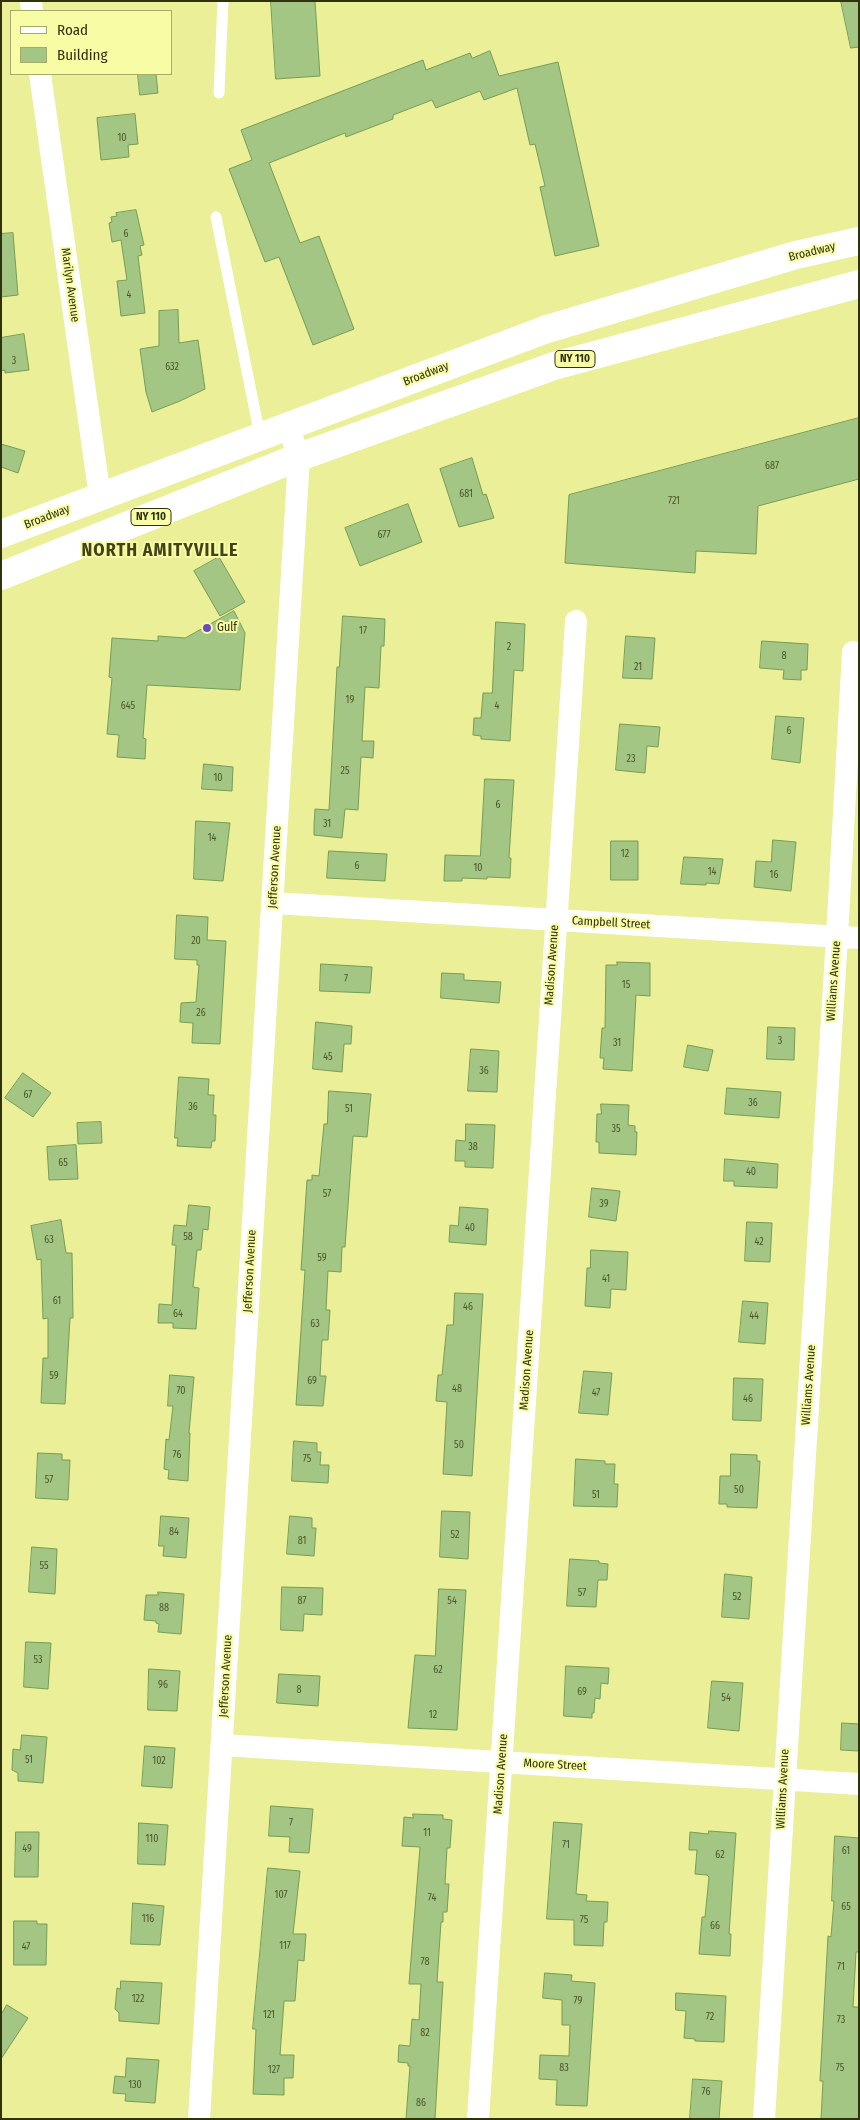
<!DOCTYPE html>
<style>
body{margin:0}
#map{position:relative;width:860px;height:2120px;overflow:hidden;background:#eaef98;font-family:"Fira Sans Condensed",sans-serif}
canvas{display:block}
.frame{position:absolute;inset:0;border:2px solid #30310d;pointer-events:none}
.legend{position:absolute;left:10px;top:10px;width:162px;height:65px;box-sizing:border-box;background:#f7fca5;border:1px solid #a7ab68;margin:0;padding:6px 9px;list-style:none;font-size:15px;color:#30310d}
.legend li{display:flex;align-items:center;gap:10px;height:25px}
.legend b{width:25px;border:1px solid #a7ab68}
</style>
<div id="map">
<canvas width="860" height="2120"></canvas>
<div class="frame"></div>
<ul class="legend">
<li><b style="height:6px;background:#fff"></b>Road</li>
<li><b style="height:14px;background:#a4c685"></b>Building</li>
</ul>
</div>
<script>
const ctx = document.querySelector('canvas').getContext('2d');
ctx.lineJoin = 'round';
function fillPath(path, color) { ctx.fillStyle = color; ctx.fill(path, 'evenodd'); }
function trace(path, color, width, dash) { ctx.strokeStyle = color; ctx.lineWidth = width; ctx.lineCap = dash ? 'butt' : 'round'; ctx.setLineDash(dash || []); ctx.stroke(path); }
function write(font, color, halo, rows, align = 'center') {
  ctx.font = font + ' "Fira Sans Condensed",sans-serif'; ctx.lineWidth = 4; ctx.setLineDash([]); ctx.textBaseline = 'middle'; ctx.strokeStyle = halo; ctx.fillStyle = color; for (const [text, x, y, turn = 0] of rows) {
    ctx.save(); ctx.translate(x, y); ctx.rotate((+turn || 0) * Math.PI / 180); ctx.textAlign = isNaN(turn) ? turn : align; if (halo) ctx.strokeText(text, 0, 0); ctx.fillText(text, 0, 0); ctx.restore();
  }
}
const building = new Path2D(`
 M271,1h44l5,75 -44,3z
 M841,1h18v46l-8,1z
 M490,51l9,25 59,-14 41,184 -44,10 -15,-69 5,-1 -10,-42 -5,1 -13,-57 -33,12 -4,-9 -44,17 -4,-8 -39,15v4l-47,18 -1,-4 -76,30 31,80 19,-7 35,93 -41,16 -34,-88 -14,5 -36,-93 23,-9 -11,-30 182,-70 3,10 44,-17 2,5z
 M138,74h18l2,19 -18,2z
 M135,114l3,30 -10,1 1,12 -28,3 -4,-42z
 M136,210l8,35 -4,1 2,9 -4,1 7,57 -24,3 -4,-35 10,-1 -6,-40 -9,2 -3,-19 3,-1 -1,-5 6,-1 -1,-3z
 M13,233l5,62 -17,2v-63z
 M178,310l1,33 19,-3 7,49 -25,12 -28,11 -6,-20 -6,-43 19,-3v-35z
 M24,334l5,36 -24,3v-3l-4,1v-33z
 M859,418v61l-101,27 -2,48 -60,-3 -1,22 -130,-10 4,-68z
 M1,444l24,7 -7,22 -17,-6z
 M472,458l11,37 3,-1 8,24 -35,9 -19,-58z
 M408,504l14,38 -62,24 -15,-38z
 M219,557l26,45 -25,14 -26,-45z
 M234,611l11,22 -5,57 -93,-5 -4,53 3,1 -1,20 -28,-2 2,-22 -12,-1 5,-56 -3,-1 3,-39 46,3v-5l27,2z
 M343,616l42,3 -1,27h-3l-2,42 -14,-1 -3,54h12l-1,17 -12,-1 -3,53 -13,-1 -3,29 -28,-3v-9l1,-17 14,1 8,-143h2z
 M496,622l29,2 -2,47 -9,-1 -4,71 -29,-2v-3l-8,-1 1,-17h7l2,-25h9z
 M626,636l29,2 -3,41 -29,-1z
 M762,641l46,3 -1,26h-6v10l-18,-1 1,-9 -24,-2z
 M776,716l28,2 -4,45 -28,-4z
 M620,724l40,3 -2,20 -11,-1 -2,27 -29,-3z
 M204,764l29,3 -1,24 -30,-2z
 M485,779l29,1 -5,78h2l-1,20 -23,-1v2l-25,-1v3h-18l1,-26 35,1z
 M196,821l34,2 -7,58 -29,-2z
 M773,840l23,2 -5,49 -37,-4 2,-26 15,1z
 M611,841h27v39h-27z
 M329,851l58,3 -2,27 -58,-3z
 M684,857l39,2 -4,25 -13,-1v2l-25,-1z
 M177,915l31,2 -1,23 19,1 -6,103 -28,-1 1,-20 -13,-1 1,-19 15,-1 3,-37h-2v-5l-22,-1z
 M617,962l33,1v33l-14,-1 -4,76 -29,-2 1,-11h-4l2,-30h3l1,-63h11z
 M321,964l51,3 -2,26 -50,-2z
 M442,973l22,1v6l37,2 -2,21 -58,-5z
 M316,1022l36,4 -1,18h-7l-2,28 -29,-3z
 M768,1027l27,1 -1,32 -27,-1z
 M688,1045l25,5 -5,21 -24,-4z
 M471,1049l28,2 -2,41 -29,-1z
 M23,1073l28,20 -18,24 -28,-19z
 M179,1077l30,2 -1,16h6l-1,20h3l-1,26h-3l-1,7 -34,-2 1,-8h-3z
 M727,1088l54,4 -2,26 -54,-4z
 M329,1091l42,3 -4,43 -14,-1 -8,111h-3l-1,25 -13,-1 -2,39h4l-2,30h-6l-2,36h6l-3,30 -27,-1 9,-135h-4l6,-90h5v-5l7,1 5,-52h3z
 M601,1104l28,1 -1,20 7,1v6h2l-1,23 -37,-2v-11h-3l1,-28h4z
 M101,1122l1,21 -24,1 -1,-21z
 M466,1124l29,1 -2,43 -28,-1v-6h-10l1,-21 9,1z
 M76,1145l2,34 -29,1 -2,-33z
 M725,1159l53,5 -1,24 -43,-2v-5h-10z
 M592,1188l28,3 -4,30 -27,-4z
 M189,1205l21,2 -2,23 -5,-1 -2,21h-4l-4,37 6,1 -3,41 -23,-1v-5h-15l1,-19 13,1 4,-60h-4l2,-20 12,1z
 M460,1207l28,2 -2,36 -37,-3 1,-17 8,1z
 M61,1220l5,33h6l1,65h-3l-5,86 -24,-1 2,-45h5v-40l-5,1 -2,-60 -4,1 -6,-34z
 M747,1222l25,1 -2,39 -25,-1z
 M591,1250l37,2 -2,38 -15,-1 -1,19 -25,-2 2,-38h3z
 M455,1293l28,1 -11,182 -29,-2 4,-72 -11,-1 2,-26h4l5,-50h6z
 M743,1301l25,2 -3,41 -26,-2z
 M584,1371l28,2 -4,42 -29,-2z
 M170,1375l24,2 -5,56h1l-2,48 -20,-2 1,-9 -5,-1 2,-30 3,1 4,-34h-5z
 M734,1378l29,1 -2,42 -28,-1z
 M294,1441l23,2v9h4l-1,13h9l-1,18 -36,-2z
 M38,1453l24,1v6h8l-2,40 -32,-2z
 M731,1454l26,1v6h3l-3,47 -30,-1v-3h-8l1,-28h10z
 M576,1459l29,2v3h10l-1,20h4l-1,23 -43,-1z
 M442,1511l28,1 -2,47 -28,-2z
 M161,1516l28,2 -3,40 -23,-2 1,-10h-5z
 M290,1516l22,2v10h4l-2,28 -27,-2z
 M32,1547l25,2 -2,45 -26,-2z
 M570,1559l29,2v2l9,1 -1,16h-9l-2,27 -29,-1z
 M725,1574l27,3 -3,42 -27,-2z
 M282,1587l41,1 -1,27 -18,-1 -1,17 -22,-1z
 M439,1589l27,1 -9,140 -49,-2 7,-73 20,1z
 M158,1592l26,2 -3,40 -23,-2 1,-8 -3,-1v-2l-12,-1 2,-25h12z
 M26,1642l25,1 -3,46 -24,-2z
 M566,1666l43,2 -1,16 -7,-1 -1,16 -5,-1 -1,15h-2v5l-28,-2z
 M149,1669l31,2 -3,40 -29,-1z
 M279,1674l41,2 -2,30 -41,-3z
 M712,1681l31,2 -4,48 -31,-3z
 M842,1723l17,1v27l-18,-1z
 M22,1735l25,2 -4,46 -25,-2v-8l-6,-3 1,-21 7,1z
 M145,1746l30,2 -3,40 -30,-2z
 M271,1806l42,3 -4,44 -20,-1 1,-15 -21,-1z
 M413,1814l30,1v4l9,1 -2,28h-3l-2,36h4l-2,28h-4v10h-2l-4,60h6l-8,137h-29l4,-53h-2v-3l-10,-1 1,-17 11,1 2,-27 7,1 2,-36h-12l11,-137 -18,-1 2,-29 9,1z
 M554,1822l28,2 -6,70 11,1 -1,6 22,1 -1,20h-3l-1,24 -29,-1v-25l-27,-1z
 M139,1823l29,2 -3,40 -27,-1z
 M709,1831l27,2 -7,101h2l-1,22 -31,-2 3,-37h3l4,-40 -2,-2 -12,-1 2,-24h-8l1,-18 18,2z
 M16,1832h23l-1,45h-23z
 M835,1836l24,2v114h-3l-3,55h6v112h-38l2,-38h-3l8,-145 3,1 3,-36h-2z
 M268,1868l32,3 -7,63h13l-2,27 -6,-1 -3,41h-11l-4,54h14l-1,23h-9v17l-31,-1 3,-65h-3z
 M133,1903l31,3 -4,39 -29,-1z
 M14,1921h23v3h10l-1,41h-32z
 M545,1973l27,2 -1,6 24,2 -8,123 -31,-1 1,-25 -18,-1 1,-24 29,1 1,-31h-8v-25l-19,-2z
 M121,1981l41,2 -3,41 -40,-3v-8l-4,-4 2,-21 3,1z
 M676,1993l50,3 -2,46 -29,-1v-2l-11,-1 2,-27 -10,-1z
 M7,2005l21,13 -27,41v-44z
 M127,2058l32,2 -4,43 -30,-2 1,-7 -13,-1 2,-17 10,1z
 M693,2079l29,2 -3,38h-29z`);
fillPath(building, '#a4c685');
trace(building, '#769c53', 1);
trace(new Path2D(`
 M219,93l4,-92
 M216,217l44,219`), '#fff', 11);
trace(new Path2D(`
 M31,1l1,10
 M40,74l60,423
 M273,903l586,35
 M222,1745l637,39
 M199,2119l100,-1662 -11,-31
 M478,2119l98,-1498
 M764,2119l73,-1182 16,-285`), '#fff', 22);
trace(new Path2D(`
 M1,534l546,-205 249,-74 63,-14
 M1,576l298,-119 255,-91 305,-82`), '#fff', 28);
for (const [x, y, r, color] of [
 [207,628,5,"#6a49c2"]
]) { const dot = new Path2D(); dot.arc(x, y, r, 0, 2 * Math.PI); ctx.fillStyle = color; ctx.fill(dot); trace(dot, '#f7fca5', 2); }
write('10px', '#4d562b', null, [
 ["10",122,138],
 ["6",126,234],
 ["4",129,295],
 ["3",14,361],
 ["632",172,367],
 ["687",772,466],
 ["681",466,494],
 ["721",674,501],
 ["677",384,535],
 ["17",363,631],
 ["2",509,647],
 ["8",784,656],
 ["21",638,667],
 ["19",350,700],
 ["645",128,706],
 ["4",497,706],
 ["6",789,731],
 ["23",631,759],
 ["25",345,771],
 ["10",218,778],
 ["6",498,805],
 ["31",327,824],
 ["14",212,838],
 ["12",625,854],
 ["6",357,866],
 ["10",478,868],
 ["14",712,872],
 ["16",774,875],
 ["20",196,941],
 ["7",346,979],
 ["15",626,985],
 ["26",201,1013],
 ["3",780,1041],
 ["31",617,1043],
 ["45",328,1057],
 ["36",484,1071],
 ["67",28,1095],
 ["36",753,1103],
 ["36",193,1107],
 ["51",349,1109],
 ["35",616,1129],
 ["38",473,1147],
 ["65",63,1163],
 ["40",751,1172],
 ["57",327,1194],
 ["39",604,1204],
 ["40",470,1228],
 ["58",188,1237],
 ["63",49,1240],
 ["42",759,1242],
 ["59",322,1258],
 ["41",606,1279],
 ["61",57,1301],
 ["46",468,1307],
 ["64",178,1314],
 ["44",754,1316],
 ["63",315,1324],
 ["59",54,1376],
 ["69",312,1381],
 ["48",457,1389],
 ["70",181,1391],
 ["47",596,1393],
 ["46",748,1399],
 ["50",459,1445],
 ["76",177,1455],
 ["75",307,1459],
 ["57",49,1480],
 ["50",739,1490],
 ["51",596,1495],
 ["84",174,1532],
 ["52",455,1535],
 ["81",302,1541],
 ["55",44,1566],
 ["57",582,1593],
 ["52",737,1597],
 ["87",302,1601],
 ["54",452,1601],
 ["88",164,1608],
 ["53",38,1660],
 ["62",438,1670],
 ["96",163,1685],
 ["8",299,1690],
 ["69",582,1692],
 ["54",726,1698],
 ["12",433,1715],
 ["51",29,1760],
 ["102",159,1761],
 ["7",291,1823],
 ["11",427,1833],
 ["110",152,1839],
 ["71",566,1845],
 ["49",27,1849],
 ["61",846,1851],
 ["62",720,1855],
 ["107",281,1895],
 ["74",432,1898],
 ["65",846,1907],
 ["116",148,1919],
 ["75",584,1920],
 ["66",715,1926],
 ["117",285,1946],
 ["47",26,1947],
 ["78",425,1962],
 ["71",841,1967],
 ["122",138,1999],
 ["79",578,2001],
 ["121",269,2015],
 ["72",710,2017],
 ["73",841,2020],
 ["82",425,2033],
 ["83",564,2068],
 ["75",840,2068],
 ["127",274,2070],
 ["130",135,2085],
 ["76",706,2092],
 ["86",421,2103]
]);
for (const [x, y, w] of [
 [575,359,40],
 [151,517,40]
]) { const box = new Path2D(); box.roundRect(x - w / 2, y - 8.5, w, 17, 4); ctx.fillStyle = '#f7fca5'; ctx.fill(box); trace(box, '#30310d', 1); }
write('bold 11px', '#30310d', null, [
 ["NY 110",575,359],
 ["NY 110",151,517]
]);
write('12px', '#30310d', '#f7fca5', [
 ["Broadway",812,252,-14],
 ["Marilyn Avenue",70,285,82],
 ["Broadway",426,374,-21],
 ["Broadway",47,517,-21],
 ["Jefferson Avenue",275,867,-87],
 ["Campbell Street",611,923,3],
 ["Madison Avenue",552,965,-86],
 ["Williams Avenue",834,981,-86],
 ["Jefferson Avenue",250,1271,-87],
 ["Madison Avenue",527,1370,-86],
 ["Williams Avenue",809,1385,-86],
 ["Jefferson Avenue",226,1676,-87],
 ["Moore Street",555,1765,3],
 ["Madison Avenue",501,1774,-86],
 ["Williams Avenue",783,1789,-87]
]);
write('12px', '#30310d', '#f7fca5', [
 ["Gulf",217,628]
], 'left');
ctx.letterSpacing = '1px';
write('bold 18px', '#424316', '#f7fca5', [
 ["NORTH AMITYVILLE",160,551]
]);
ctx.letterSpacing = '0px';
</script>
